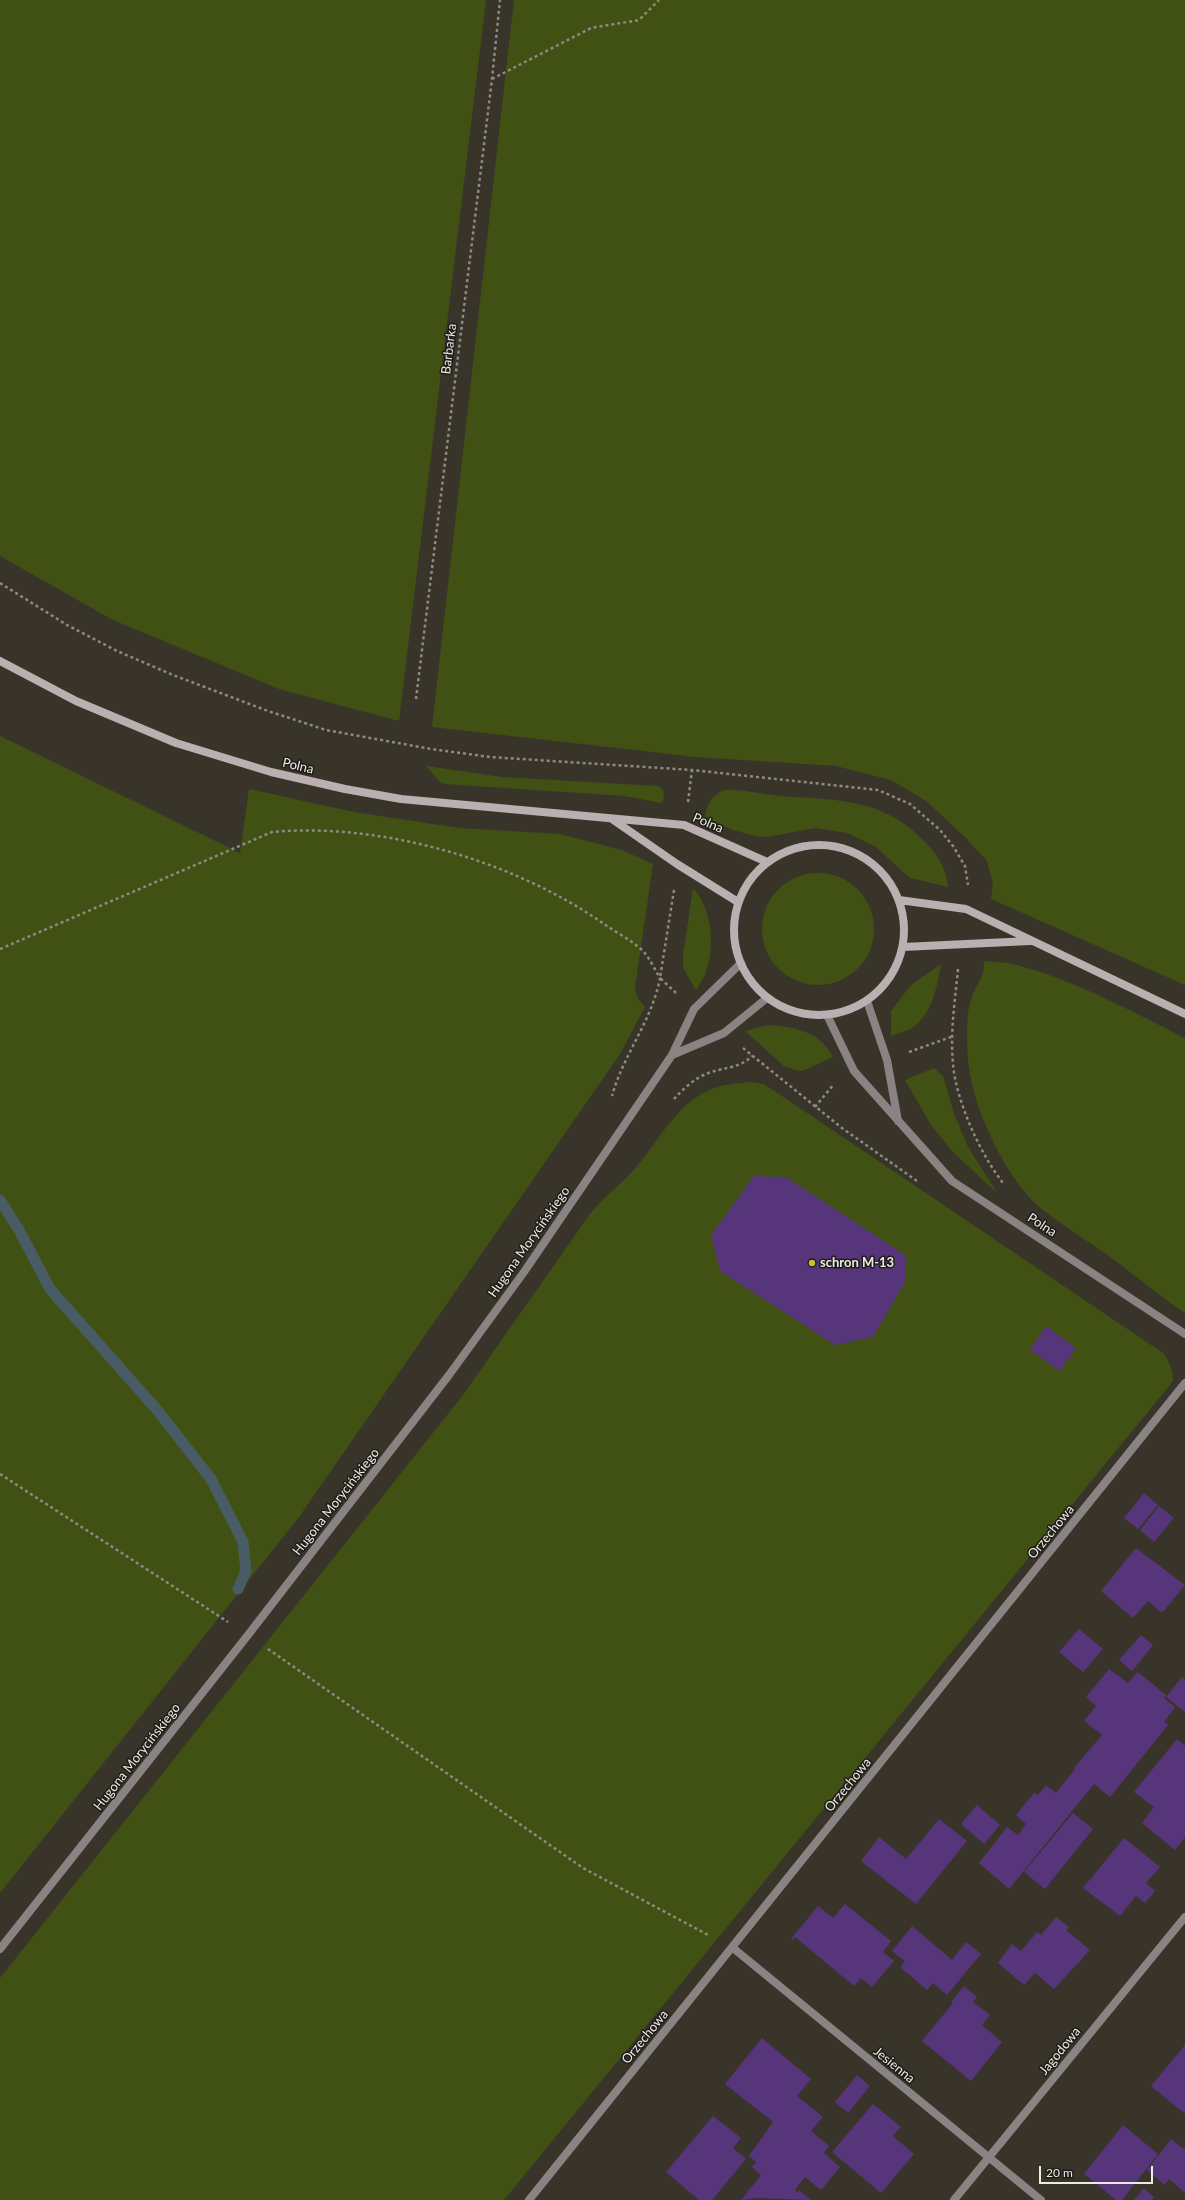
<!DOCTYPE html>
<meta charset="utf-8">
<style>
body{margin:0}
#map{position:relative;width:1185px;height:2200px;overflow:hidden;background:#39342a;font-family:Lato,sans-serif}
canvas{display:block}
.scale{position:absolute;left:1039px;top:2166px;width:114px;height:18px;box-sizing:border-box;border:2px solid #eeebe5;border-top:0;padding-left:5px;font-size:12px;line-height:14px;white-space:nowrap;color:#eeebe5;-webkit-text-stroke:3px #1e1c17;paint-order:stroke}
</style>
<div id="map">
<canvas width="1185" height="2200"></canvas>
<div class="scale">20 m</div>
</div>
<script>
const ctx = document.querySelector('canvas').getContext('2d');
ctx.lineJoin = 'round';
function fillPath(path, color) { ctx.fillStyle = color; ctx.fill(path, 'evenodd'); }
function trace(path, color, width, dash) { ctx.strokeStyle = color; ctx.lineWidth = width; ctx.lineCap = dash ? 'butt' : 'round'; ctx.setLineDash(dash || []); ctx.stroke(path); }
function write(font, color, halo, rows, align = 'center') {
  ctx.font = font + ' Lato,sans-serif'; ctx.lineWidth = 3; ctx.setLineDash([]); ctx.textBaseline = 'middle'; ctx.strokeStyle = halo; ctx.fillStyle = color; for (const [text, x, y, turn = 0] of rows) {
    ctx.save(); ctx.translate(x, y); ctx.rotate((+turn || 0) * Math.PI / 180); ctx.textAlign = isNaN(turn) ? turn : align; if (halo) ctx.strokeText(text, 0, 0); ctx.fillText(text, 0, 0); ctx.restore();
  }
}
fillPath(new Path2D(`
 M0,0h486l-87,721 -120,-32 -166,-69 -113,-64z
 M514,0h671v985l-194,-86 2,-15 -6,-23 -22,-24 -39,-36 -35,-21 -55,-14 -140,-9 -264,-30z
 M0,736l240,117 9,-64 105,23 105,16 101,6 62,16 31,14 -18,123 2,10 8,10 -25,47 -321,463 -299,376z
 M426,766l76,11 156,9 5,4 1,7 -2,6 -37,-7 -180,-12 -5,-2z
 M724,790c18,-1 37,4 55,6 54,4 101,1 142,42 15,14 25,28 27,49l-37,-9 -7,-5 -28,-26 -29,-14 -32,-5 -47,9 -13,-1 -22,-6 -28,-13c2,-13 7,-22 19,-27z
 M762 929a56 56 0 1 1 112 0a56 56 0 1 1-112 0Z
 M693,888c23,26 24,76 3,102l-13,-22v-13z
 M984,961c11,1 23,1 33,4 59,16 114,46 168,73v275c-24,-16 -45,-34 -68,-51 -24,-18 -51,-34 -74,-52 -38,-31 -72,-105 -75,-152 -1,-19 -3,-46 5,-64 5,-12 12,-19 11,-33z
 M941,964c-4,23 -9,53 -32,66 -5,2 -12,3 -18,6v-25l20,-26z
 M767,1025c27,2 52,5 66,32l-31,14 -7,-1 -11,-4 -39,-35z
 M934,1068l9,8 12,40 13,31 29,46 -45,-42 -21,-26 -26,-45z
 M750,1082l14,2 9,6 390,263c7,9 10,17 10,28l-669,819h-504v-222l463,-583 127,-181c12,-15 27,-27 41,-41 28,-30 46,-75 89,-87 10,-2 20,-3 30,-4z`), '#415114');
trace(new Path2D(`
 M0,1200l19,30 31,59 108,122 53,68 32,63 3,29 -8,18`), '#485c66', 11);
fillPath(new Path2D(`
 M754,1176l32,1 119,78v27l-32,55 -38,8 -115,-74 -9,-36z
 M1046,1326l30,22 -16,23 -30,-21z
 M1144,1493l14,12 -20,24 -14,-11z
 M1159,1506l15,12 -20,24 -14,-12z
 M1136,1548l49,37 -23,28 -14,-12 -15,17 -32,-27z
 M1079,1629l24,20 -20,23 -24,-20z
 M1141,1635l12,10 -21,26 -13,-11z
 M1109,1669l19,14 10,-11 28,23 -2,3 11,9 -11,15 4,3 -58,72 -16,-13 -85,105 -30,-26 28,-36 11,8 8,-11 -10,-9 18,-22 4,2 8,-10 10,8 19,-24 -1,-1 28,-33 -18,-14 12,-15 -10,-9z
 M1182,1677l3,3v32l-19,-15z
 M1177,1739l8,7v91l-10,13 -33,-27 12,-16 -20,-15z
 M977,1805l23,20 -16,19 -23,-20z
 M1073,1813l20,16 -48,60 -21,-17z
 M939,1819l28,22 -51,63 -55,-43 18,-24 27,22z
 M1124,1838l36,29 -14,16 9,8 -10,12 -9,-7 -16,20 -37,-28z
 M845,1904l46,37 -8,11 11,9 -22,26 -11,-9 -7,8 -59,-49 -2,3 -2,-1 27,-33 15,12z
 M1056,1917l13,10 -3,3 24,20 -36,39 -19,-16 -11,12 -26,-22 14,-19 9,7 16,-19 4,3z
 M912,1926l40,34 14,-18 15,12 -34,41 -14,-12 -6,7 -27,-23 5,-6 -13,-10z
 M964,1986l13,11 -4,5 17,13 -8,10 20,17 -31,39 -49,-40 31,-38 -2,-1z
 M762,2038l49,41 -14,17 26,21 -12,14 18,15 -5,7 16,14 -19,23 -16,-13 -10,13 3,3 1,-3 12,10 -54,-2 -16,2 20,-25 -9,-8 4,-5 -7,-6 24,-34 -48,-38z
 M1185,2045v69l-34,-28z
 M857,2075l13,11 -22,27 -13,-11z
 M873,2104l28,23 -8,9 21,18 -33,39 -49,-41z
 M713,2116l28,22 -8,10 13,11 -34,41h-13l-33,-28z
 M1123,2125l35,29 -36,46h-6l-32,-26z
 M1171,2139l14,11v43l-16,-14 -4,6 -18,-15z
 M1144,2188l10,9 -2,3h-18z`), '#57357b');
trace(new Path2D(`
 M492,79l99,-51 48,-8 20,-20
 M0,583l67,42 50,26 56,24 95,36 58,19 105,19 59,8 202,13 186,20 32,14 30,26 13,16 12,20 3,19
 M416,699l76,-620 8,-79
 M688,802l4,-32
 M674,890l-14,88 16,15
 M0,949l272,-117c110,-10 242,29 332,92 13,9 29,17 40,28 6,7 11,18 16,26 -8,43 -37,77 -48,118
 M958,969c-3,32 -8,63 -5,95 3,37 28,92 51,120
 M743,1048l99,80 75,53
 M909,1052l42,-15
 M674,1099c9,-10 20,-20 32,-25 16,-7 33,-5 46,-18
 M815,1107l19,-23
 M0,1474l228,148
 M268,1649l315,219 127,68`), '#8e8a82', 2.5, [3, 3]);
trace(new Path2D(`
 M867,1001l20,59 11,61
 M827,1015l27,56 98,110 233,153
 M672,1055l52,-22 43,-35
 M733,1948l308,252
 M0,1949l248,-314 201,-260 75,-103 148,-217 22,-46 47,-46
 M529,2200l656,-817
 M954,2200l231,-283`), '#8a8384', 8);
trace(new Path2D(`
 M0,661l76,40 100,42 95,29 74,17 56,10 283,26 83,37
 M612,819l65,45 61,38
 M734 930a85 85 0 1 1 170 0a85 85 0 1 1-170 0Z
 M899,900l67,9 219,105
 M903,947l127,-6`), '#baafb1', 8);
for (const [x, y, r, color] of [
 [812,1263,4,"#ceb837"]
]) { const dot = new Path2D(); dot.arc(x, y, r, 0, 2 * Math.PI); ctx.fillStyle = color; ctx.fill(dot); trace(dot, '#1e1c17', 1.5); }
write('13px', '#eeebe5', '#1e1c17', [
 ["Barbarka",449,349,-83],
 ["Polna",298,766,13],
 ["Polna",708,823,23],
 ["Polna",1042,1225,33],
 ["Hugona Morycińskiego",529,1242,-55],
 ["Hugona Morycińskiego",336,1502,-52],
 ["Orzechowa",1051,1532,-51],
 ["Hugona Morycińskiego",137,1757,-52],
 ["Orzechowa",848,1785,-51],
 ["Orzechowa",645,2037,-51],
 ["Jagodowa",1060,2051,-51],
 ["Jesienna",894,2065,39]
]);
write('bold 13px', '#eeebe5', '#1e1c17', [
 ["schron M-13",820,1263]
], 'left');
</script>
